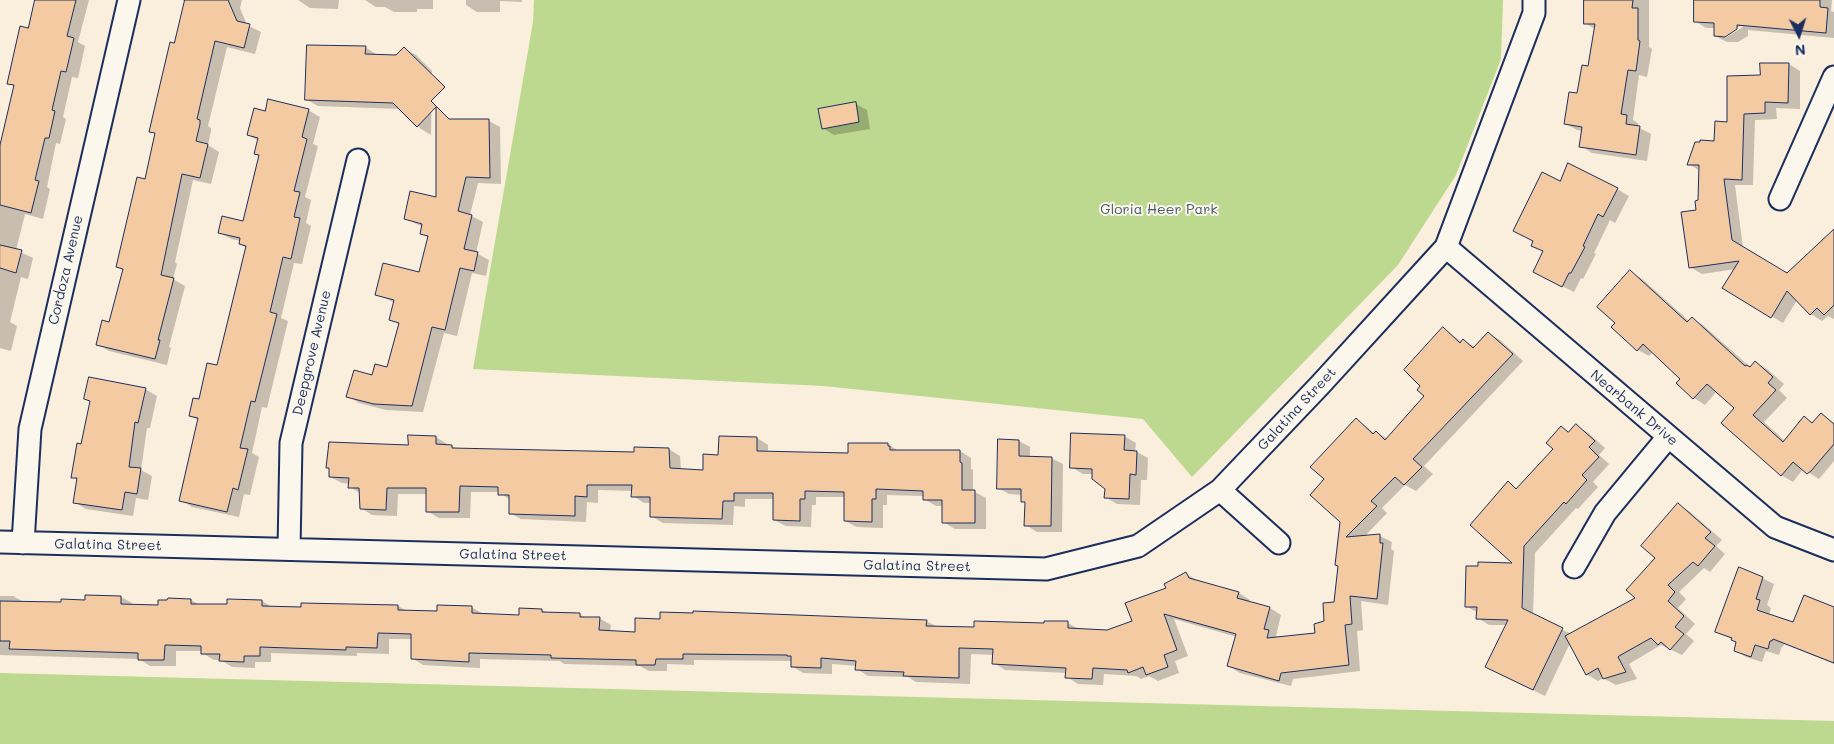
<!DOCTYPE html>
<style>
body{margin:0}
#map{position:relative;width:1834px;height:744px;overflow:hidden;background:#faeedd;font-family:Mali,sans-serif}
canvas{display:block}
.north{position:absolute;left:1774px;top:10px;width:50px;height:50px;-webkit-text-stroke:4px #fbf7ec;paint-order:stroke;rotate:175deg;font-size:14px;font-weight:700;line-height:20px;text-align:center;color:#1b2f5e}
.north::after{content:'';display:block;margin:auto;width:18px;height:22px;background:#1b2f5e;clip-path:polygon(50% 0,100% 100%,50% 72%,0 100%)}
</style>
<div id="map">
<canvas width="1834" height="744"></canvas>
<div class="north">N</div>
</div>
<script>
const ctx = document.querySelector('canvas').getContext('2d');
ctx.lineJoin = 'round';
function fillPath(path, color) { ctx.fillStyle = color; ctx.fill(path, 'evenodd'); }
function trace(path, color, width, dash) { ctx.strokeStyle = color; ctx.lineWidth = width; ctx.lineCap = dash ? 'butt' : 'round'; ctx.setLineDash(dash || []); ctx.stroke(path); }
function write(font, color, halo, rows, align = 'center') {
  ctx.font = font + ' Mali,sans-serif'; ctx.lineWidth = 4; ctx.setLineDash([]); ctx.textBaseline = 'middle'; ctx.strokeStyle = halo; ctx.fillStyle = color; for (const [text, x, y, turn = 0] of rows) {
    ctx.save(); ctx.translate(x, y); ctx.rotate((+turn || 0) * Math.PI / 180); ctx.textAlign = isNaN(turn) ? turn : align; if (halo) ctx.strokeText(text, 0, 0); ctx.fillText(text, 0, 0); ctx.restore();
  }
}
fillPath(new Path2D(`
 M534,0h969l-2,59 -45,116 -58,90 -206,212 -49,-58 -320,-33 -350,-17 60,-347z
 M0,673l1834,48v23h-1834z`), '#bdd88f');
fillPath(new Path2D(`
 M37,0h52l-11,42 7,4 -7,32 -6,-1 -9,40 3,2 -6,25 -4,-1 -9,44 3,2 -7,30 -18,-5 -9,36 17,8 -5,21 -7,-2 -11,45 7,4 -6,25 -11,-3v-197l15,-65 -6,-3 20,-54z
 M182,0h60l-2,8 7,17 14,7 -6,22 -28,-7 -19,79 3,2v3l-3,14 11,7 -8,32 -18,-4 -18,82 2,2 -4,15 12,7 -16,61 2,1 -4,17 -58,-14 -12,-7 13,-21 14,-52 -7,-4 29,-86 10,-47 -5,-3 35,-129z
 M298,0h41l-1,9 -28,-1z
 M365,0h68v9h-16v3h-23l-9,-5h-9z
 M466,0h56v2l-22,-1v11h-23l-11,-7z
 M1585,0h64v47l3,2 -5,28 -8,-2 -6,45 5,3v4l13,7 -4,27 -55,-8 -11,-7 2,-15 -6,-1 -11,-6 23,-56 6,-39 -10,-6z
 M1696,0h136l-1,11 3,1v26l-86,-8v6l-10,6h-11l-12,-6v-8h-9l-11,-7zM1742,25l1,2 -18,11v-3z
 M365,47l12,8 20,1 7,-7 12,6 16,16 -1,64 -10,-6 -20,-20 -83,-3 -11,-6z
 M1789,64l11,7v38l-24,-1 1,11 -22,1 -2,65h-18l8,63 45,27 46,-21v65l-6,-3 -6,5 -11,-7 -14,-14 -14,23 -59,-35 12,-19 -34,5 -12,-7 9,-66 1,-30 -11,-7 26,-22 46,-66z
 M856,104l11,6 3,19 -36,6 -11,-7z
 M308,110l12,7 -7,27 5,2 -13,51 6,3 -5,23 5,3 -9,38 -8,-1 -13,55 7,3 -21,87 -5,-1 -10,46 7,4 -9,38 -6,-1 -5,23 -47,-10 -11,-7 17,-80 -8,-4 28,-49 29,-119 -7,-4 1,-3 -10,-2 -11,-6 24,-11 16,-66 -4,-3 3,-12 -11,-6 18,-23z
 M489,121l11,6 1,57 -23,-1 -8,32 13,7 -7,31 13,7 -3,16 -14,-3 -15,63 -13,-3 -21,79 -37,-2 -27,-7 -11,-7 25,-19 15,-8 12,-44 -9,-6 4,-16 -18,-9 43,-21 9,-35 -8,-5 2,-6 -17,-8 31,-20z
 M1560,182l57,7 12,7 -14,27 -5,-3 -16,33 2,1 -13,25 -2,-1 -7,14 -28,-14 -2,-26z
 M1630,272l11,6 48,43 3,-3 11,7 48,43 5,-5 11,6 17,15 -5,6 8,8 -23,24 21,19 20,-23 9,5 7,-8 13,8v38l-15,18 -16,-10 -10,13 -12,-7 -45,-67 -19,-17 -12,14 -11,-7 -12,-19 -29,-27 -4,4 -11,-6 -21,-27z
 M1444,329l18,13 2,-1 12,6 13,-14 11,7 23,21 -99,105 9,8 -17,17 -11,-6 -23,23 5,5 -23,24 16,-1 12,6 -1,7 3,2 -6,54 -27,-4 2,29 -6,1 3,40 -67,8 -2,7 -51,-13 -11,-7 8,-29 -63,-18 14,37 -13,5 4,12 -21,8 -9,-5 -8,3 -5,-3 -32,-2 -1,11 -25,-1 -11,-7v-4l-62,-3 -11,-7v-8l-23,-1 -1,30 -54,-2 -8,-5 -40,-1 -11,-7v-3l-25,-2v10l-29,-1 -11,-7v-5l-98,-1v5l-27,-1v7h-18l-9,-5 -76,-2 -4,-3 -80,-2v9l-57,-3 -11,-7 1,-19h-24v15l-32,-1v3l-86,-3v9h-16v6l-23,-1 -11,-7h-7l-12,-7v-2h-26v15h-26l-11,-7 -139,-4v-59h13l11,6 38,1 59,-6 11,6v3h27l10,-4v-2h22l9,5h28l34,-4 10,6 126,-1 9,5 31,1 33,-5 12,7 37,2 22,-6 5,3 32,1 7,4h13l12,7 -1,7 26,1 290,-12 12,6 37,1 93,-5 12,7 28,1 25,-9 53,-48 11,6 42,13 11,7 -1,2 21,6 11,7 -5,21 4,2 36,-4 9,-12 10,-19 4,-36 2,-46 -15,-42 30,-59 11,7 8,7 1,-2 12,7 37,-43 -3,-10z
 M145,389l12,7 -7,32h-3l-6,42 11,6 -4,24 -12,-2 -3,18 -47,-7 -12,-7 4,-22 -5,-3 18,-75 -6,-3z
 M1576,426l11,6 18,16 -6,7 10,9 -16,18 5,5 -20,22 -2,-1 -41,45 -2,62 38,19 66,-35 20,-41 21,-53 11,6 33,29 -6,6 9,8 -15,18 -6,-4 -25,24 7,7 -8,9 17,16 -9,10 8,7 -12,14 -21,-10 -32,19 8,15 -21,6 -13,-7 -5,3 -12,-7 -16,-31 -25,53 -59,-29 20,-42h-17l-11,-7v-5l-12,-7 50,-42 -8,-81 10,6 37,-40 6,-21 8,4z
 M1124,436l12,7 -1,8 13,7 -1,22h-6l-1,25 -23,-1 -12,-7 1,-8 -13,-15h-10l-12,-7z
 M436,437l11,7v2h4l7,3 177,4 34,-4 11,7 1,14 23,1 15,-15 38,-18 11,7v7l81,3 38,-11 12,7h61l11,7v11l2,1v21l13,7v31h-31l-12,-7v-16h-7l-12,-7v-3l-37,-1v10h-4v23l-26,-1 -12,-6v-24h-29v8h-4l-1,22 -25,-1 -12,-6v-21h-29v8l-11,-1 -1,19 -70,-2 -12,-7v-13h-7l-11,-7v-5l-35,-1v13l-11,-1 -1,20 -65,-3 -11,-6v-13l-11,-8h-28l-1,26h-31l-12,-7 1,-17h-30l-1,22 -25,-1 -11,-7 -1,-15 -10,-6v-3l-8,-1 -12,-6z
 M1019,441l11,6v11h21l12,6 -1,68h-25l-11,-7v-22l-4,-2v-6l-13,-1 -11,-6z
 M1762,578l12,6 -7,21 4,3 -2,7 25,9 40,-16v56l-50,-20 -1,3 -1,-1 -3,9 -13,-4 -4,11 -16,-5 -11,-7 3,-8 -21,-10z`), '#0003');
const building = new Path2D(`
 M35,0h41l-9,36 7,2 -8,34 -5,-1 -9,39 3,1 -6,27h-4l-10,42 4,1 -8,32 -31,-8v-60l14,-60 -7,-1 13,-58 8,2z
 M185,0h43l9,21 13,3 -6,24 -29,-7 -18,78 3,1v4l-4,17 12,3 -8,34 -18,-4 -21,101 13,3 -16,62h2l-5,19 -59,-14 6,-25 7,2 14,-53 -7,-2 21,-90 8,2 10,-46 -6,-1 6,-26 15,-64 4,1z
 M1584,0h49l-1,8h6v32l2,1 -4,30 -8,-1 -7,44 6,1 -1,9 14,2 -4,29 -57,-8 3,-20 -18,-3 5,-32 8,1 5,-28 6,1 7,-42h-11z
 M1694,0h126v7l8,1 -2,25 -89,-8v4l-12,8 -11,-1v-13l-20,-1z
 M307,45l59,1 -1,8 31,1 8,-8 41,40 -14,14 18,18h40l1,59 -24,-1 -8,34 14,4 -8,34 14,3 -4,19 -14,-3 -15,62 -13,-3 -20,79 -38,-2 -28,-7 8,-27 18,5 3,-11 12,3 12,-44 -10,-3 5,-20 -19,-5 8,-32 36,9 9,-36 -8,-2 2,-10 -18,-5 6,-28 26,6v-90l-19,20 -24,-24 -88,-3z
 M1760,63h29l-1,40 -23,-1v11l-21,1 -2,66 -18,-1 8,61 55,33 47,-44v76l-10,10 -7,-7 -7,7 -23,-24 -16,27 -49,-30 17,-27 -50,7 -8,-56 15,-2 -1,-9 3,-1 1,-35h-12l8,-23h5v-2l14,1 1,-20 12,1v-46l33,-1z
 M268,99l41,10 -7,28 5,2 -13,52 6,1 -6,25 6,1 -9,41 -8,-2 -13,55 7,2 -22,88 -4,-1 -11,47 8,1 -10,41 -5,-2 -6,24 -48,-11 19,-83 -9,-2 4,-18 6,1 8,-36 10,2 29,-119 -7,-2 1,-6 -22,-5 4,-17 21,5 16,-66 -5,-1 4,-16 -11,-3 7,-27 11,3z
 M856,102l3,20 -37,7 -4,-20z
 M1568,163l50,25 -15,29 -5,-3 -15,32 2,1 -14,26h-2l-7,14 -29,-15 10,-21 -12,-5 2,-5 -20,-10 29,-59 18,9z
 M0,245l22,5 -6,23 -16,-5z
 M1630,270l57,52 5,-5 53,49 2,-1 3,2 5,-6 18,16 -5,6 8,7 -23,25 30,27 21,-26 8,7 9,-10 13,11v20l-23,27 -4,3 -14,-12 -12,14 -60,-53 13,-15 -27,-24 -14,15 -17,-16 4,-4 -37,-35 -6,7 -26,-24 4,-4 -18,-16z
 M1443,327l17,16 3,-4 10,9 15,-16 25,22 -100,105 9,8 -18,18 -9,-8 -24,24 6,5 -31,31 34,-3v9h3l-6,56 -27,-3 2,28 -7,1 4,40 -68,8 -2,8 -52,-15 9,-32 -72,-20 13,36 -13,5 4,12 -22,8 -3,-8 -15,6 -1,-3 -34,-2 -1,11 -27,-1 1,-10 -74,-4 1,-15 -34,-1v30l-56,-2 1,-4 -49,-2 1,-9 -35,-3v10l-30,-1v-11h-4v-1l-104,-1v5h-27l-1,6h-19v-5l-85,-2v-3l-82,-2v9l-58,-3v-25l-33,-1 -1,15 -31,-1v3l-86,-3v9h-16v6l-25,-1 1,-7h-19v-8l-36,-1 -1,15h-26v-7l-129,-4 1,-8h-10v-40l61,1v-3l24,1v-5l36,1v8l37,1v-5h9l1,-2 23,1v5h36v-5l35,1v6l39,1v-4l97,2v5l39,1v-6l35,1v7l47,2v-7l23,1v3l38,1v4h20l-1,13 36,2v-14l25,1v-7l33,1v-2l234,9 -1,6 48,1v-6l70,2v-2h24v7l39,2 25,-9 -7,-18 41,-15 -2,-4 22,-12 3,6 50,14 -2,6 33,9 -6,22 5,1 -2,8 48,-5 -1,-9 10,-3 -1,-18 11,-1 4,-36 -3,-1 5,-43 -30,-27 14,-16 -14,-12 46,-49 17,16 3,-3 9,9 39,-44 -7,-6 3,-4 -16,-16z
 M89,377l57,11 -8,35 -3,-1 -6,45 12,1 -4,26 -12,-2 -3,18 -49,-7 4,-25h-6l6,-35 4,1 9,-43 -6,-2z
 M1576,424l19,17 -6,6 10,10 -17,18 5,5 -21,24 -2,-2 -40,44 -2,62 41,20 -30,62 -48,-23 23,-47 -32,-1 1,-12h-12l1,-41h12v-4l34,1 -42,-38 38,-44 8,8 37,-40 -7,-6 15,-17 7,6z
 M1071,433l54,2 -1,15 13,1 -1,24 -6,-1 -1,25 -25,-1 1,-9 -13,-10v-10l-22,-1z
 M408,435l28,1v8l16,1v3l182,4v-5l35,1 1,20 33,2v-16l15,1 1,-19 38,1v14l91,2v-10h40v3h2v4h70v12l2,1v27h13v33h-33v-23h-19v-9l-47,-2v10h-4v23l-28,-1v-29l-39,-1v8h-5v22l-27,-1v-27h-39v8h-11l-1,18 -72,-2v-20h-19l1,-12h-45v12l-12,-1v20l-66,-2v-19h-11v-8l-38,-1 -1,26h-33v-24h-39l-1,22 -26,-1 -1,-21h-11l1,-10 -20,-1v-9h-3l3,-26 79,3z
 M998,439l21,1v16l33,1 -1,69h-27l1,-24h-4v-13h-24z
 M1678,503l33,29 -6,6 10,8 -17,20 -5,-4 -25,23 7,7 -7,9 16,15 -9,11 9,7 -14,16 -9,-8 -3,3 -7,-7 -32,18 -1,1 8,15 -23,7 -5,-11 -12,7 -21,-39 70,-38 -9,-8 29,-32 -14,-12z
 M1739,567l24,10 -7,22 4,1 -3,10 36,12 11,-27 30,12v56l-61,-24 -1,2h-2l-2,8 -13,-4 -4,12 -17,-6 2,-9 -5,-2 1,-2 -17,-6z`);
fillPath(building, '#f4caa3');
trace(building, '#1b2f5e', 1);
const street = new Path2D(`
 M1780,199l54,-122
 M1446,247l329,280 59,23
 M1220,490l59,53
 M0,542l1046,27 92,-23 82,-56 100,-105 126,-138 88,-234v-13
 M23,543l7,-114 99,-429
 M289,549l2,-106 67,-283
 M1574,567l31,-54 63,-76`);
trace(street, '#1b2f5e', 25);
trace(street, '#fbf7ec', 21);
write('14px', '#44596a', '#fbf7ec', [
 ["Gloria Heer Park",1159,210]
]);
write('14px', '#1b2f5e', '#fbf7ec', [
 ["Cordoza Avenue",66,270,-77],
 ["Deepgrove Avenue",312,353,-77],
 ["Nearbank Drive",1634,408,40],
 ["Galatina Street",1297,409,-47],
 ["Galatina Street",108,545,1],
 ["Galatina Street",513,555,1],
 ["Galatina Street",917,566,1]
]);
</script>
